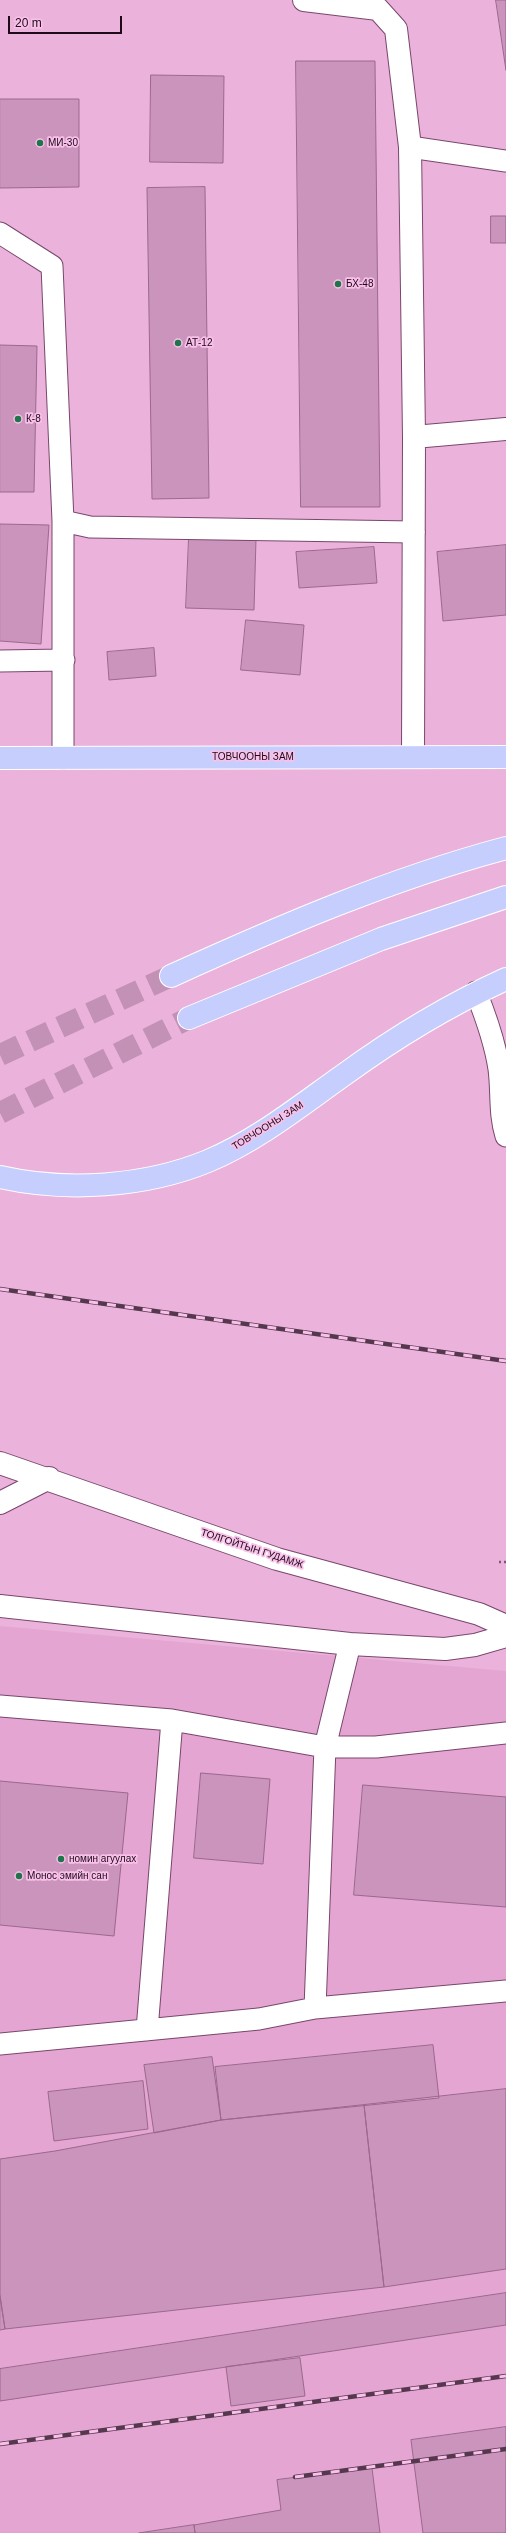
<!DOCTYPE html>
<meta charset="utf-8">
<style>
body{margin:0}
#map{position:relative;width:506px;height:2533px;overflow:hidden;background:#ebb3dc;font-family:Helvetica,sans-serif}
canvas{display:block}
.scale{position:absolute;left:8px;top:16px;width:114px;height:18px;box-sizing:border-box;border:2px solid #1e0a19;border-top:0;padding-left:5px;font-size:12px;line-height:14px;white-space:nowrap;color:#1e0a19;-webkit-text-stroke:3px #f9c0e9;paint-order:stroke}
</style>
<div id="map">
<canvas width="506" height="2533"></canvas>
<div class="scale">20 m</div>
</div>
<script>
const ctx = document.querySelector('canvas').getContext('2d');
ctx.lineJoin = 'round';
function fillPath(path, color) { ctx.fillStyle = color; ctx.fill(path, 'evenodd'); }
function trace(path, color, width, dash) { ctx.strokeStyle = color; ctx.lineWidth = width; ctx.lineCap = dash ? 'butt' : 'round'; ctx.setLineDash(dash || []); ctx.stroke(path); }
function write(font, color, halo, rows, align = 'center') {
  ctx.font = font + ' Helvetica,sans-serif'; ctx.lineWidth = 3.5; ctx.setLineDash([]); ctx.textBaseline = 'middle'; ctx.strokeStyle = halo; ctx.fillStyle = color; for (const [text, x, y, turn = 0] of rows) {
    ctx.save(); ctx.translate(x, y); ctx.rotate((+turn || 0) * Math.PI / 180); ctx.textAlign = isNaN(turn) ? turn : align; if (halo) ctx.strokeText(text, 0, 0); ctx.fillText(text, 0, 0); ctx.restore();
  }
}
fillPath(new Path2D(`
 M0,1626l506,45v862h-506z`), '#e4a5d3');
const building = new Path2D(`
 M496,0h10v70z
 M296,61h79l5,446h-79z
 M151,75l73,1 -1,87 -73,-1z
 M0,99h79v88l-79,1z
 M205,187l4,311 -57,1 -5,-311z
 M491,216h15v27h-15z
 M0,345l37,1 -3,146h-34z
 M0,524l49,1 -8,119 -41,-3z
 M189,537l67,2 -2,71 -68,-2z
 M506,545v70l-63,6 -6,-69z
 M374,547l3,36 -78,5 -3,-36z
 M246,620l58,5 -4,50 -59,-5z
 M154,648l2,28 -47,4 -2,-28z
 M201,1773l69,6 -7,85 -69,-6z
 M0,1781l128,12 -14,143 -114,-11z
 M363,1785l143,12v110l-152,-12z
 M433,2045l6,53 -218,22 -6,-53z
 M212,2057l9,63 -67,13 -10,-68z
 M143,2081l5,48 -94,12 -6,-49z
 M506,2089v180l-122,18 -20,-182z
 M364,2105l20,182 -379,42 -5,-33v-137l55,-8 166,-31z
 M506,2293v32l-506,76v-32z
 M0,2296l5,33 -5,1z
 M300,2358l5,38 -74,10 -5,-39z
 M506,2427v106h-83l-12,-93z
 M372,2468l8,65h-185l-1,-8 87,-15 -4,-30z
 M194,2525l1,8h-56z`);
fillPath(building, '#cb94bc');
trace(building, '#9b688e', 1);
trace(new Path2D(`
 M0,1055l171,-79
 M0,1113l189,-95`), '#c291b5', 22, [22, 11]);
const service = new Path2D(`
 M410,147l96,14
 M0,233l52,33 11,255 27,6 324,5
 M63,521v237
 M0,661l64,-1
 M476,992c10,25 19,50 23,77 3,23 0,45 7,67
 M0,1706l172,14 153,27h51l130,-14
 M315,2008l10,-261 25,-103
 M147,2030l25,-310
 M0,2044l259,-25 56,-11 191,-17`);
const minor = new Path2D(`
 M304,0l74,9 18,20 14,118 4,290 -1,319
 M414,437l92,-8`);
const secondary = new Path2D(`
 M0,1463l277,96 202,55 27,12
 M0,1503l49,-25
 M0,1606l350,38 95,5 30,-4 31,-9`);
const trunk = new Path2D(`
 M0,758l506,-1
 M171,976c110,-50 219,-97 335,-128
 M189,1018l192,-79 125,-42
 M0,1177c66,15 145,10 208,-16 50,-21 93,-56 137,-87 51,-37 104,-69 161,-95`);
trace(service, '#78476c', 23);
trace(minor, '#78476c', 24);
trace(secondary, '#78476c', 24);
trace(trunk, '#fff', 24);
trace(new Path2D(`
 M499,1562h7`), '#7d5974', 2.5, [2, 3]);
trace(service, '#fff', 21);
trace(minor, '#fff', 22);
trace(secondary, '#fff', 22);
trace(trunk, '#c6cefe', 22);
const rail = new Path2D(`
 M0,1289l506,72
 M0,2444l506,-68
 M295,2477l211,-28`);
trace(rail, '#56384e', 4.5);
trace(rail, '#f9c0e9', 3, [9]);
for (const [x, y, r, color] of [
 [40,143,4,"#1d7549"],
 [338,284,4,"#1d7549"],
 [178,343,4,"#1d7549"],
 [18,419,4,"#1d7549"],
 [61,1859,4,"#1d7549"],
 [19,1876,4,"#1d7549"]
]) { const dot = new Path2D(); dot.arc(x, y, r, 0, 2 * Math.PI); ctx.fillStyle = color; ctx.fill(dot); trace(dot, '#f9c0e9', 1.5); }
write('10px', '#1e0a19', '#f9c0e9', [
 ["МИ-30",48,143],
 ["БХ-48",346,284],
 ["АТ-12",186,343],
 ["К-8",26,419],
 ["номин агуулах",69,1859],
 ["Монос эмийн сан",27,1876]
], 'left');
write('10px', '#1e0a19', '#f9c0e9', [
 ["ТОВЧООНЫ ЗАМ",253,757],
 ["ТОВЧООНЫ ЗАМ",268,1126,-32],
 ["ТОЛГОЙТЫН ГУДАМЖ",252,1549,18]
]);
</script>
